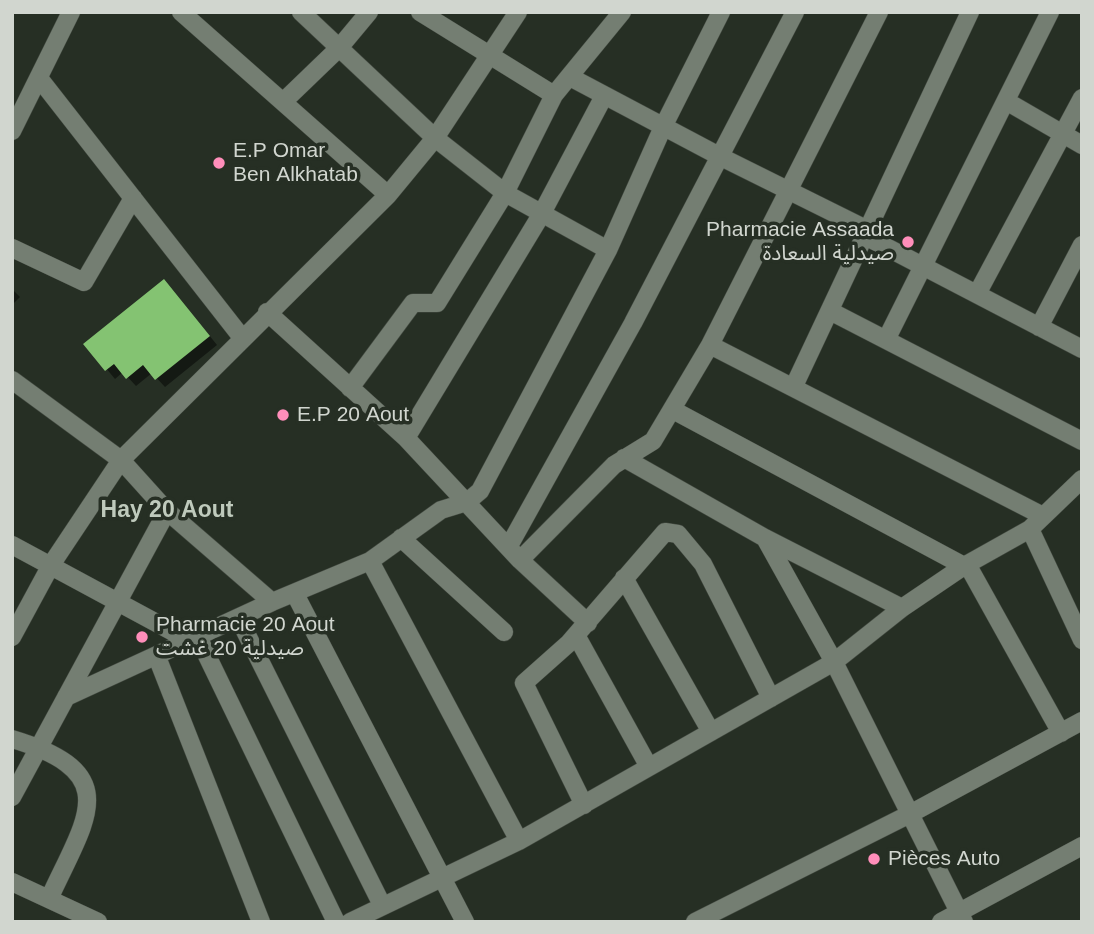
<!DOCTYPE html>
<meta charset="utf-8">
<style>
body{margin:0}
#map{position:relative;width:1094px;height:934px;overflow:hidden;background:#262f24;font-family:Arial,sans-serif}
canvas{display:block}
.frame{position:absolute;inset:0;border:14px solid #d1d6cf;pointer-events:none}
</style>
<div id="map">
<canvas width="1094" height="934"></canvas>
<div class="frame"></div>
</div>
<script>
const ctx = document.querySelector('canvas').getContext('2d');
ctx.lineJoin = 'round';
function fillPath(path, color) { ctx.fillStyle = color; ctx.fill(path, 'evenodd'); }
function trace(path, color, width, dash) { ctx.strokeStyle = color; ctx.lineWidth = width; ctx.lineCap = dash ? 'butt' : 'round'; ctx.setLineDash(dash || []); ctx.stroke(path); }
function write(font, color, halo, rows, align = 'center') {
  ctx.font = font + ' Arial,"Noto Sans Arabic",sans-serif'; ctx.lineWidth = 7; ctx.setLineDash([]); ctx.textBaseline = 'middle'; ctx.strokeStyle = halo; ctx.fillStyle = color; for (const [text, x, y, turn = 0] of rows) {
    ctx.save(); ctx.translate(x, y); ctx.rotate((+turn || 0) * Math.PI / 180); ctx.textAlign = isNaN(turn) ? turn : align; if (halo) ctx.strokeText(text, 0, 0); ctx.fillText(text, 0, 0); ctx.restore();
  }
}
fillPath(new Path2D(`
 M12,289l8,8 -8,8z
 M172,289l45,56 -52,42 -13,-14 -16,13 -13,-14 -8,7 -29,-35z`), '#0007');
fillPath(new Path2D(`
 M164,279l46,57 -55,44 -12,-15 -17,14 -12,-15 -9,7 -22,-27z`), '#84c372');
const minor = new Path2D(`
 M181,12l207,183
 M301,12l134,126 70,55 103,57
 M420,12l134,83
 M570,77l151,80 147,73
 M39,78l204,261
 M284,101l55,-53 30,-36
 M1006,101l76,44
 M12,131l59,-119
 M865,236l217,113
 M12,248l72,34 49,-84
 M977,294l105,-196
 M830,311l252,130
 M267,312l139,126 114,122 68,63
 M1039,327l43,-82
 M886,340l164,-328
 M710,345l333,171
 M12,380l109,80 -70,105 -39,72
 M794,386l176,-374
 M350,388l63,-85h24l68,-110 49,-98 68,-83
 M673,410l291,156
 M406,438l135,-223 63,-119
 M624,458l141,80 137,70
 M1030,529l52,111
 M401,538l103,94
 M765,538l69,124 130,260
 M12,545l178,96
 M509,546l124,-223 162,-311
 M520,560l94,-95 39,-24 57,-96 169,-333
 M370,561l149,280
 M967,564l94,169
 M624,578l87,154
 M295,594l170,328
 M272,602l-105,-91 -46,-51 267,-265 47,-57 83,-126
 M239,619l143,286
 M576,635l73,132
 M198,637l138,285
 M157,657l104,265
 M66,697l206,-95 98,-41 71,-51 26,-8 13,-11 128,-241 55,-123 58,-115
 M12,739c114,34 74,79 37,160
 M12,797l155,-286
 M584,805l-60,-122 45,-40 96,-111 13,2 25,30 68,134
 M12,882l86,40
 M350,922l169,-81 315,-179 68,-54 62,-42 66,-37 52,-50
 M695,922l213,-107 174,-94
 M941,922l141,-76`);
trace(minor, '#454c43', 19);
trace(minor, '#747e72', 18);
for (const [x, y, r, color] of [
 [219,163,7,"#ff8eba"],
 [908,242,7,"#ff8eba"],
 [283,415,7,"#ff8eba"],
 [142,637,7,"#ff8eba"],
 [874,859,7,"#ff8eba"]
]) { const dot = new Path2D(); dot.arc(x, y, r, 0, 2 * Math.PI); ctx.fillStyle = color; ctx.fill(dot); trace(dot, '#262f24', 2.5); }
write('21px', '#d1d6cf', '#262f24', [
 ["E.P Omar",233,151],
 ["Ben Alkhatab",233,175],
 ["Pharmacie Assaada",894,230,"right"],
 ["صيدلية السعادة",894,254,"right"],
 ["E.P 20 Aout",297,415],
 ["Pharmacie 20 Aout",156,625],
 ["صيدلية 20 غشت",156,649],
 ["Pièces Auto",888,859]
], 'left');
write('bold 23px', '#bfcabc', '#262f24', [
 ["Hay 20 Aout",167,511]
]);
</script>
